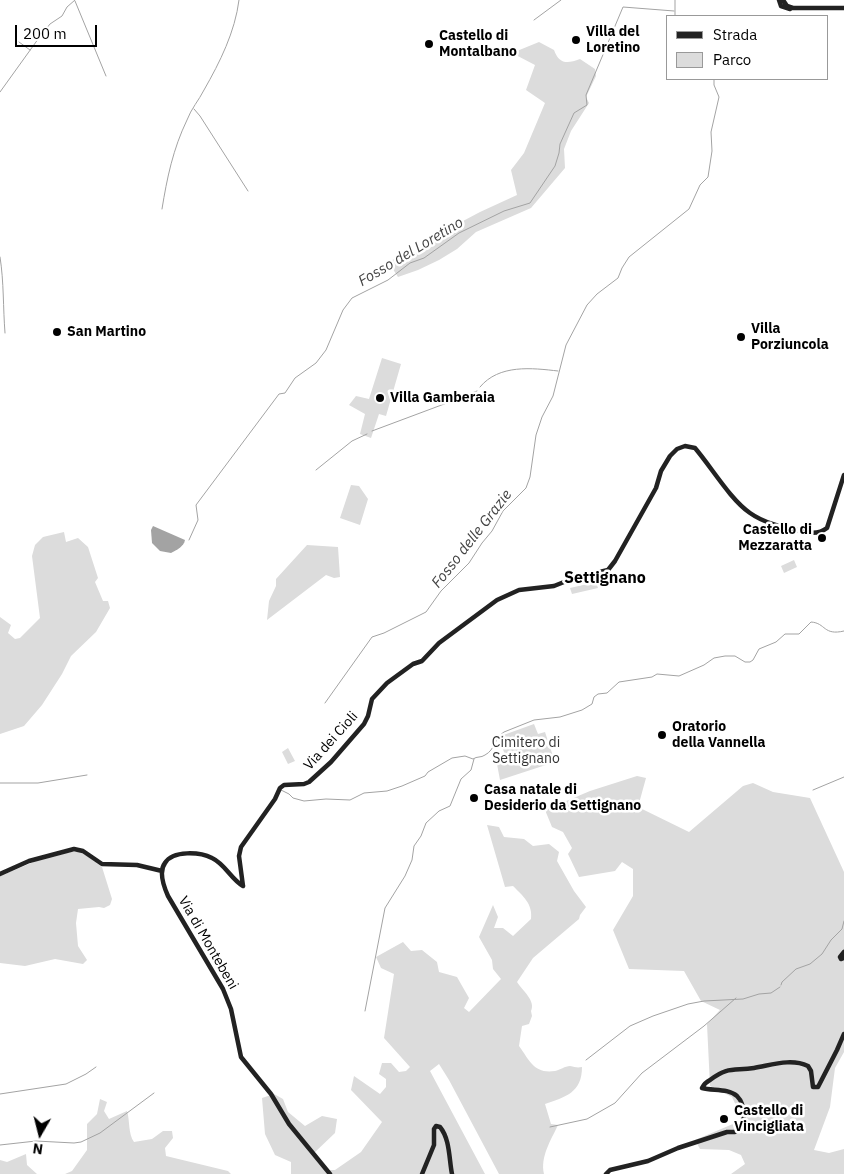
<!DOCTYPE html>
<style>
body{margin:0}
#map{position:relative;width:844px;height:1174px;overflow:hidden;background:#fff;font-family:"IBM Plex Sans",sans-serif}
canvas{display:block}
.legend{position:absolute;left:666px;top:15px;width:162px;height:65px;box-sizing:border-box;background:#fff;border:1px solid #999;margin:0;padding:6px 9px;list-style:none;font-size:15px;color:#000}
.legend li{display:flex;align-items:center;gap:10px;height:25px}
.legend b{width:25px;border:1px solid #999}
.north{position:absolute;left:15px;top:1109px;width:50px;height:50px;-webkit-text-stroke:4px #fff;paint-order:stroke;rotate:188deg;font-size:14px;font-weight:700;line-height:20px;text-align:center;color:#000}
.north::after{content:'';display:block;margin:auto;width:18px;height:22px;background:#000;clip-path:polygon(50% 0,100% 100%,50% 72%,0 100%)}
.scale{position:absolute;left:15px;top:25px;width:82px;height:22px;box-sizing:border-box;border:2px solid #000;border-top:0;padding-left:6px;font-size:15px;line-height:18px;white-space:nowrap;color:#000;-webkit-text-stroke:4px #fff;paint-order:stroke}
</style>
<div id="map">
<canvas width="844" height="1174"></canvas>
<ul class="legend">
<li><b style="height:6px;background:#222"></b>Strada</li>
<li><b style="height:14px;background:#dcdcdc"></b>Parco</li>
</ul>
<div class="north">N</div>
<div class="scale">200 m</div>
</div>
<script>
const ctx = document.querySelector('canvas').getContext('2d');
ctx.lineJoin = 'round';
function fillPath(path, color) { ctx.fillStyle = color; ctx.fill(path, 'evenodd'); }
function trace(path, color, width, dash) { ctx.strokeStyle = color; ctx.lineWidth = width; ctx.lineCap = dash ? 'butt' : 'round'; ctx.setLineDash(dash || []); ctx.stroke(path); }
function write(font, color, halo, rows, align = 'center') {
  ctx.font = font + ' "IBM Plex Sans",sans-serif'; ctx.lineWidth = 5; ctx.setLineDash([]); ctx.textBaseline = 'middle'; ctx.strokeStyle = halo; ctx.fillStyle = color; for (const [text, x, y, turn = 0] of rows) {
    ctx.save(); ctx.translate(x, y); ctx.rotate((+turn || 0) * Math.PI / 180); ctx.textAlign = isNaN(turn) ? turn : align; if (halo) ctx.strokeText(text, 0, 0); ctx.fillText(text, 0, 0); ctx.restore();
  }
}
fillPath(new Path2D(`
 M539,42l15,8c5,14 13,14 26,9l15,10 1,7 -10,21 3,6 -18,28 -7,18 1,19 -34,40 -55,24 -19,17 -18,11 -21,10 -20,7 -9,-14 7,-6 9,6 26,-25 49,-26 37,-17 -6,-25 13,-17 21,-50 -19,-13 9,-25 -23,-12z
 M382,358l19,6 -15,52 -7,-2 -8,24 -11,-4 5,-20 -16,-9 7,-9 13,3z
 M351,485l8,1 9,13 -8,26 -20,-7z
 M64,532l2,10 12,-4 10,9 10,31 -3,4 8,19h5l2,7 -14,24 -25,24 -9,18 -20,31 -18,21 -24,8v-117l11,8 -3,8 7,6 5,-1 20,-20 -8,-62 3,-11 8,-8z
 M307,545l31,2 2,30 -6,1 -8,-3 -59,45 2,-19 7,-15v-7z
 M794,560l3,7 -13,6 -3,-7z
 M596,582l2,6 -26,6 -2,-6z
 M534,724l4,10 7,-2 10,30 -55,18 -3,-16 6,-2 -1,-4 4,-1 -8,-20z
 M288,748l7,13 -7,3 -6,-12z
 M637,776l9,2 -8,29 51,25 54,-46 10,-3 20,9 37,6 34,74v180l-9,16 -5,39 -16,43 15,3 15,-4v25h-113l14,-10 -4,-9 -12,-5 -29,-1 -5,-9 45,-19 1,-5 -9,-19 -22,-11 -3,-62 13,-14 -19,-9 -17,-30 -55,-2 -16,-39 20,-34v-27l-11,-7 -7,9 -36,6 -11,-23 4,-6 -9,-16 -11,-5 -7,-17 45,-19z
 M487,825l12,2 5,10 20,2 9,7 16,-2 10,8 -2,9 17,30 12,16 -6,8 -1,4 -46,39 -16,24c6,9 19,19 14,29l1,5 -3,8 -7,2 -3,20c11,15 15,28 36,25 5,-1 10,-5 15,-5 5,1 7,2 12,1 0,26 -17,30 -37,37l6,20 7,1c-7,15 -18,32 -14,49h-45l-50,-94 -10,-16 -9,7 55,103h-194v-12l-16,-7 -10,-21 -3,-36 12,-4 9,5 5,13 17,14 17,-10 15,3 -2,14 -22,21 14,16h8l26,-18 21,-30 -31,-32 3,-14 26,18 6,-7v-8l-7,-5 3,-11h9l8,9 7,-1 4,-4 -26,-29 10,-64 -13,-6 -5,-11 27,-15 8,9 11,-1 15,12 2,10 18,5 12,21 -5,10 5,4 32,-33 -8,-10 -1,-9 -13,-23 14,-32 5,12 -4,11h9l10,8 18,-17c2,-15 -8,-23 -18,-33l-8,1z
 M70,852h12l20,15 10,32 -2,6 -6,3 -5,-1 -21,2 -2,14 2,23 9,14 -4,4 -28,-5 -30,7 -25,-3v-87l41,-17z
 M100,1099l7,3 -3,9 5,8 18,-8c3,9 1,23 7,31l18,-3 11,-8h9l1,7 -8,10 1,8 62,15 3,3h-166l7,-3 15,-21v-26l10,-10z
 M26,1154l1,11 10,9h-37v-14l7,2z`), '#dcdcdc');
fillPath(new Path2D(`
 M153,526l32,14c-1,6 -8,10 -14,13l-11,-2 -8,-8 -1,-13z`), '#a3a3a3');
trace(new Path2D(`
 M675,0v16
 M75,1l31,75
 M534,20l27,-20
 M19,42l11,8
 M0,92l41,-57 9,-11 12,-8 5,-9 8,-7
 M194,109l6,7 48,75
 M162,209c5,-31 11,-60 25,-89 4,-11 12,-20 17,-30 16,-28 31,-58 35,-90
 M0,257c4,25 3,51 5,76
 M480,387c19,-23 52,-19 78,-16
 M474,392l3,-1
 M372,431l99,-37
 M316,470l36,-29 15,-7
 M189,540l9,-20 -2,-15 83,-111 6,-1 10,-15 21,-15 10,-13 17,-40 9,-12 36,-18 22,-17 14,-5 35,-25 45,-22 26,-8 25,-37 4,-13 1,-9 14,-31 13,-8 -1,-10 37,-88 51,4
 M325,703l47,-66 12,-4 42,-21 15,-21 28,-28 13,-20 10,-12 11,-20 23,-23 4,-11 6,-42 6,-18 11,-21 13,-51 21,-40 10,-11 21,-16 4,-10 7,-11 60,-48 11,-24 8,-8 4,-26 -1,-19 8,-35 -5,-12v-6
 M0,783h38l49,-8
 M281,790l8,4 4,4 11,3 22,-2 24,1 14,-7 23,-2 15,-5 23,-10 3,-4 24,-14 13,-2 8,3c4,-3 8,-1 12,-4 10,-5 10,-18 19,-23l30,-12 26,-3 22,-7 10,-6 2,-7 4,-3 9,-1 12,-11 33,-5 5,-3 22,2 25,-11 10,-7 11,-2h10l10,6h5l3,-2 6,-11 17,-7 9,-8h14l12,-12c15,1 12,14 33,9
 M813,790l31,-13
 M781,985l1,-3 14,-13 14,-5 12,-10 9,-14 11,-11 2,-8
 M365,1011l20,-103 20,-32 7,-16 2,-14 7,-10 5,-13 13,-12 11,-5 11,-27 10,-9 3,-11
 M586,1060l44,-34 23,-10 35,-12 16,-3 39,-2 16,-5 12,-1 9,-6
 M0,1094l66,-10 20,-10 10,-7
 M550,1127l37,-8 28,-16 27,-30 62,-47 32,-28
 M0,1145l36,-4 38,2 7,-1 19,-9 54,-40`), '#a3a3a3', 1);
trace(new Path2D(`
 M779,0l2,6 9,3
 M783,0l4,6 6,2h51
 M0,874l29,-13 45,-12 9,2 19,13 35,1 25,6
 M243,886l-4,-30 2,-9 34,-48 5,-11 4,-3 20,-1 5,-2 22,-20 33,-38 4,-8 4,-17 15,-16 26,-19 9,-3 17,-18 58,-43 22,-10 35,-4 20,-8 34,-8 7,-9 41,-73 5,-17 9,-15 7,-7 8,-3 10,2c17,20 35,51 55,65 14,10 32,14 47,17 11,3 21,5 30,-2l17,-53
 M243,886c-12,-7 -18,-22 -31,-28 -12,-6 -39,-8 -47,5 -7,9 -1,24 3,33l55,93 8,20 10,48 30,37 18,30 41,50
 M844,952l-4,5 1,2 3,-1
 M422,1174l12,-29v-16l2,-3 4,1c10,12 9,32 12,47
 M606,1174l4,-4 38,-9 30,-13 49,-16c0,0 7,0 8,0 13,-5 10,-28 2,-36 -9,-8 -24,-5 -35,-8 2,-4 4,-6 8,-8 18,-14 24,-9 44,-12 18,-3 37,-10 54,-2l3,5 2,16h5l19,-37 7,-16`), '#222', 4.5);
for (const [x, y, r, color] of [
 [576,40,5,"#000"],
 [429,44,5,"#000"],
 [57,332,5,"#000"],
 [741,337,5,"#000"],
 [380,398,5,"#000"],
 [822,538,5,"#000"],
 [662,735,5,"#000"],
 [474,798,5,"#000"],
 [724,1119,5,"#000"]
]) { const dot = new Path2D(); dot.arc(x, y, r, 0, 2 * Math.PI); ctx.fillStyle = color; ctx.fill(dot); trace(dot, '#fff', 2); }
write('bold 14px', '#000', '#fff', [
 ["Villa del",586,32],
 ["Loretino",586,48],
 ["Castello di",439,36],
 ["Montalbano",439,52],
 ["Villa",751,329],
 ["Porziuncola",751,345],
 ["San Martino",67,332],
 ["Villa Gamberaia",390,398],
 ["Castello di",812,530,"right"],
 ["Mezzaratta",812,546,"right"],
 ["Oratorio",672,727],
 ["della Vannella",672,743],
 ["Casa natale di",484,790],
 ["Desiderio da Settignano",484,806],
 ["Castello di",734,1111],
 ["Vincigliata",734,1127]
], 'left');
write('14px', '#000', '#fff', [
 ["Via dei Cioli",331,741,-48],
 ["Via di Montebeni",208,943,60]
]);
write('14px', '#333', '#fff', [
 ["Cimitero di",526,743],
 ["Settignano",526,759]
]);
write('italic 15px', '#444', '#fff', [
 ["Fosso del Loretino",411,252,-31],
 ["Fosso delle Grazie",472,539,-52]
]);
write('bold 16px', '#000', '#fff', [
 ["Settignano",605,578]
]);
</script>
